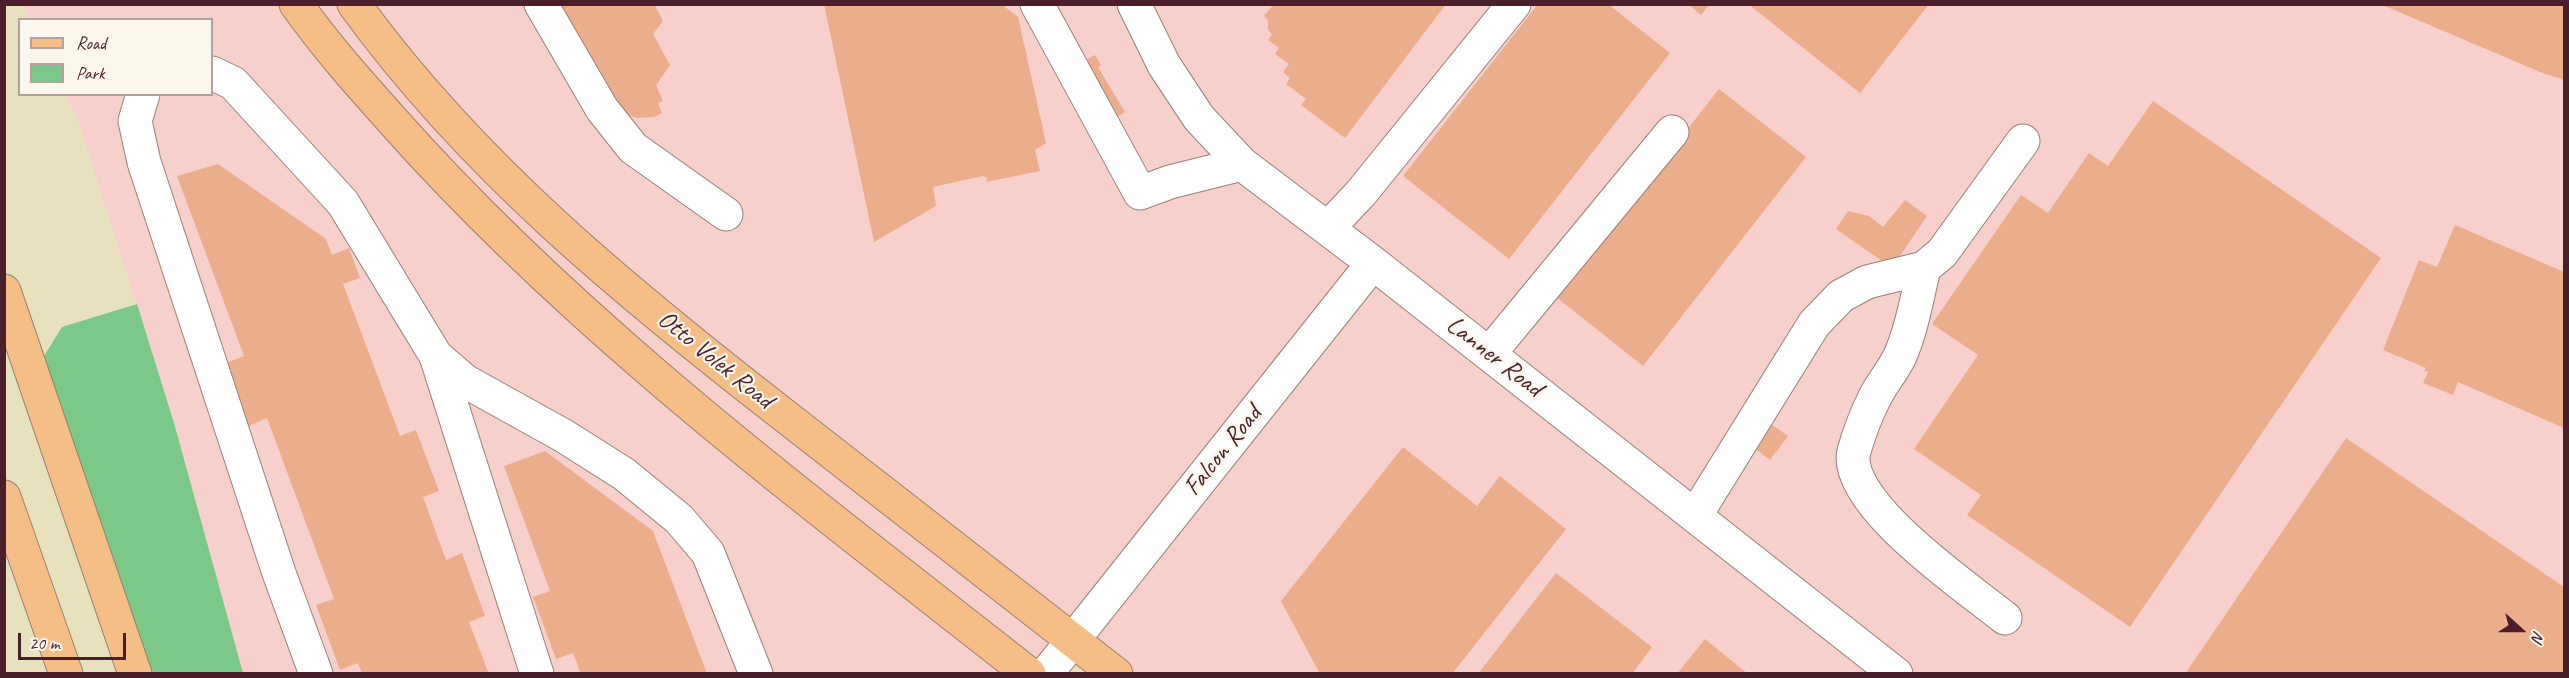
<!DOCTYPE html>
<style>
body{margin:0}
#map{position:relative;width:2569px;height:678px;overflow:hidden;background:#e8e1be;font-family:Caveat,sans-serif}
canvas{display:block}
.frame{position:absolute;inset:0;border:6px solid #4a1f2b;pointer-events:none}
.legend{position:absolute;left:18px;top:18px;width:195px;height:78px;box-sizing:border-box;background:#fbf7ec;border:2px solid #b4a19f;margin:0;padding:8px 10px;list-style:none;font-size:18px;color:#4a1f2b}
.legend li{display:flex;align-items:center;gap:12px;height:30px}
.legend b{width:30px;border:2px solid #b4a19f}
.north{position:absolute;left:2491px;top:600px;width:60px;height:60px;-webkit-text-stroke:4px #fbf7ec;paint-order:stroke;rotate:111deg;font-size:16px;font-weight:700;line-height:24px;text-align:center;color:#4a1f2b}
.north::after{content:'';display:block;margin:auto;width:21px;height:27px;background:#4a1f2b;clip-path:polygon(50% 0,100% 100%,50% 72%,0 100%)}
.scale{position:absolute;left:18px;top:633px;width:108px;height:27px;box-sizing:border-box;border:3px solid #4a1f2b;border-top:0;padding-left:8px;font-size:18px;line-height:21px;white-space:nowrap;color:#4a1f2b;-webkit-text-stroke:4px #fbf7ec;paint-order:stroke}
</style>
<div id="map">
<canvas width="2569" height="678"></canvas>
<div class="frame"></div>
<ul class="legend">
<li><b style="height:8px;background:#f6be87"></b>Road</li>
<li><b style="height:16px;background:#7bc988"></b>Park</li>
</ul>
<div class="north">N</div>
<div class="scale">20 m</div>
</div>
<script>
const ctx = document.querySelector('canvas').getContext('2d');
ctx.lineJoin = 'round';
function fillPath(path, color) { ctx.fillStyle = color; ctx.fill(path, 'evenodd'); }
function trace(path, color, width, dash) { ctx.strokeStyle = color; ctx.lineWidth = width; ctx.lineCap = dash ? 'butt' : 'round'; ctx.setLineDash(dash || []); ctx.stroke(path); }
function write(font, color, halo, rows, align = 'center') {
  ctx.font = font + ' Caveat,sans-serif'; ctx.lineWidth = 4.5; ctx.setLineDash([]); ctx.textBaseline = 'middle'; ctx.strokeStyle = halo; ctx.fillStyle = color; for (const [text, x, y, turn = 0] of rows) {
    ctx.save(); ctx.translate(x, y); ctx.rotate((+turn || 0) * Math.PI / 180); ctx.textAlign = isNaN(turn) ? turn : align; if (halo) ctx.strokeText(text, 0, 0); ctx.fillText(text, 0, 0); ctx.restore();
  }
}
fillPath(new Path2D(`
 M23,5h2541v668l-1447,1 -44,-35 -25,35 -805,-1 -69,-250 -95,-300 -13,-28 146,-1v-74l-182,-1z`), '#f7d0cc');
fillPath(new Path2D(`
 M137,304l37,119 69,250h-103l-106,-301 28,-45z`), '#7bc988');
fillPath(new Path2D(`
 M554,4h100l9,17 -10,13 17,31 -14,20 7,16 -5,2 4,10 -8,4 -17,1 -6,-2 -7,9z
 M824,4h177l17,13 28,126 -11,7 5,21 -54,11 1,-4 -4,-2 -50,11 3,19 -62,36z
 M1274,4h172l-101,134 -44,-33 5,-6 -20,-15 4,-6 -7,-6 6,-8 -14,-10 4,-6 -11,-8 4,-5 -4,-6v-9l-4,-4z
 M1538,4h70l62,49 -161,206 -106,-83z
 M1688,4h22l-9,11z
 M1748,4h181l-69,89z
 M2380,4h184v76l-24,-8z
 M1095,55l6,10 -3,2 27,45 -18,11 -33,-57z
 M1719,89l87,68 -163,209 -87,-69z
 M2153,101l228,157 -251,369 -163,-112 14,-20 -67,-46 64,-94 -46,-31 89,-129 27,18 41,-60 19,13z
 M218,164l108,75 6,16 17,-7 11,30 -17,6 57,152 16,-6 23,61 -16,6 23,63 16,-7 23,63 -16,6 20,52h-127l-4,-11 -18,7 -24,-65 18,-6 -67,-181 -18,8 -23,-63 18,-7 -67,-180z
 M1905,200l22,16 -35,52 -56,-39 12,-18 21,5 14,11z
 M2455,225l109,47v156l-106,-46 -5,13 -30,-12 5,-11 -4,-1 2,-3 -43,-18 36,-90 18,7z
 M1771,424l17,12 -18,24 -17,-13z
 M2346,438l218,149v87h-379z
 M1403,447l74,59 23,-30 66,53 -114,145h-132l-39,-73z
 M545,451l108,80 54,143h-126l-8,-21 -17,6 -23,-62 17,-6 -46,-125z
 M1556,573l96,74 -20,27h-154z
 M1705,639l43,35h-71z`), '#ebae8c');
const minor = new Path2D(`
 M541,4l61,105 31,39 93,66
 M1037,4l103,189 30,-11 72,-18
 M1134,4l30,61 35,53 43,46 131,99 523,411
 M212,73l21,10 110,120 93,153 29,25 99,55 60,38 55,45 29,34 48,121
 M143,94l-8,27 9,41 135,411 37,101
 M1328,228l33,-35 153,-189
 M1924,268c-7,30 -12,60 -24,88 -7,15 -19,28 -26,43 -8,16 -15,35 -20,52 -13,51 115,138 151,167
 M1489,354l183,-222
 M436,356l101,318
 M1695,516l119,-192 27,-28 26,-14 57,-14 18,-15 81,-112
 M1046,674l327,-411`);
const major = new Path2D(`
 M296,4c29,41 62,78 96,116 187,211 416,380 637,554
 M354,4c118,163 274,290 431,412 110,86 221,171 331,258`);
const highway = new Path2D(`
 M4,291l131,383
 M4,497l62,177`);
trace(minor, '#998074', 35);
trace(major, '#998074', 35);
trace(highway, '#998074', 35);
trace(minor, '#fff', 33);
trace(major, '#f6be87', 33);
trace(highway, '#f6be87', 33);
write('26px', '#4a1f2b', '#fbf7ec', [
 ["Lanner Road",1494,357,38],
 ["Otto Volek Road",715,360,39],
 ["Falcon Road",1223,451,-51]
]);
</script>
